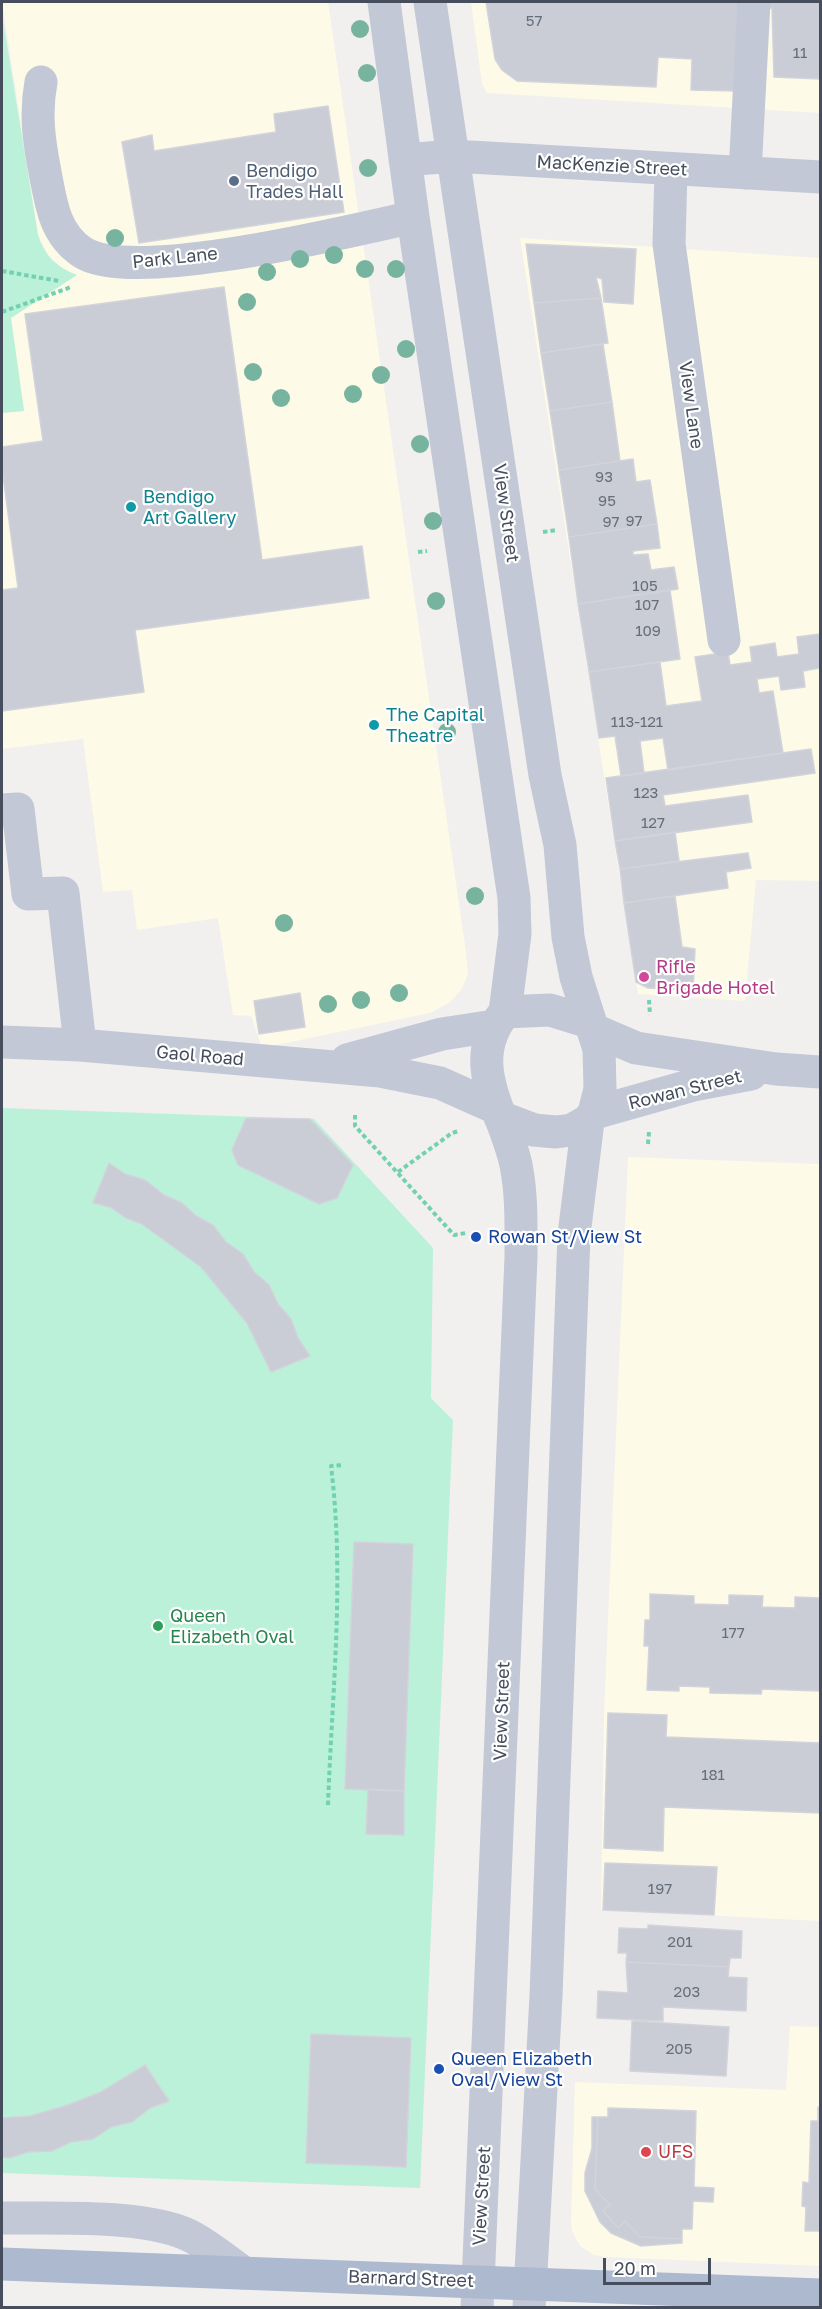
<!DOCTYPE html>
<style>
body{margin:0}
#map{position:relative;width:822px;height:2309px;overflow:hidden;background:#f2efef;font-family:"Golos Text",sans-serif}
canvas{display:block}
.frame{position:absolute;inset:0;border:3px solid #464e5d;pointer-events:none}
.scale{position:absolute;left:603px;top:2258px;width:108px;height:27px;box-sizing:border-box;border:3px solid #464e5d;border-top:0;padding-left:8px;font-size:18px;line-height:21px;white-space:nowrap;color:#464e5d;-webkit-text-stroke:4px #fff;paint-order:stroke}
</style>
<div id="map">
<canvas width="822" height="2309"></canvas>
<div class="frame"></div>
<div class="scale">20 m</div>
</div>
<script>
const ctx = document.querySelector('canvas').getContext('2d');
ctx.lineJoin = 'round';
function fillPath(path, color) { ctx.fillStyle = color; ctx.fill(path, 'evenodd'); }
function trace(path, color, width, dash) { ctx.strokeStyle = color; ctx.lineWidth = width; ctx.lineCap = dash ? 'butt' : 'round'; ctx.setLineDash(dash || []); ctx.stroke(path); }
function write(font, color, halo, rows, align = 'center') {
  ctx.font = font + ' "Golos Text",sans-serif'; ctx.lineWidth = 4.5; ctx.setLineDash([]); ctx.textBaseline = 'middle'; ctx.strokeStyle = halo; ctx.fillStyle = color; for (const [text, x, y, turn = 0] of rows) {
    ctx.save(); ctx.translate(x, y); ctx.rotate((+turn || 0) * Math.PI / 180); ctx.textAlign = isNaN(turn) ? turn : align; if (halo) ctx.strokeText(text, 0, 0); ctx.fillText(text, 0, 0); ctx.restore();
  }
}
fillPath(new Path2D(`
 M2,2h326l138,950 2,23 -7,15 -12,13 -19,10 -168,35 -11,-32 -18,-1 -15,-97 -81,12 -5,-40 -29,2 -20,-153 -81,10v-336l22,-3 -13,-92 65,-43 -9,-3 -18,-15 -11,-22z
 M471,2h349v111l-333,-20 -5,-9z
 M520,238l300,20v623l-64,-1 -11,121 -107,-7z
 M628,1157l192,7v757l-219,-11 3,-198z
 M790,2026l30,1v239l-215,-9 -11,-2 -14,-9 -8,-15 -1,-11 4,-138 211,8z`), '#fdfae7');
fillPath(new Path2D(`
 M2,14l36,221c6,20 19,33 39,40l-66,43 13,93 -22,2z
 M2,1108l312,11 119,129 -2,150 22,22 -33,768 -418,-15z`), '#bbf1d9');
const building = new Path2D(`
 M486,2h255l-4,89 -46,-1 1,-31 -34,-2 -2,30 -139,-6 -15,-11 -7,-11z
 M763,2h57v77l-46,-2 -2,-69h-9z
 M328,106l16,106 -205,31 -17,-101 30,-7 2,16 122,-19 -2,-18z
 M526,244l110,5 -3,55 -29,-2 -2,-23 -6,-2 5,21 -67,5z
 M224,287l38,273 100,-14 7,52 -234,32 9,62 -142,19v-121l16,-2 -16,-120v-21l41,-6 -18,-127z
 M601,298l7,45 -67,10 -7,-50z
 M603,344l9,58 -62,9 -9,-58z
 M612,402l8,59 -61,9 -9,-59z
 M633,459l3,23 14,-2 7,44 -88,13 -10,-67z
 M657,524l3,24 -27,3v4l15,-1 3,16 23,-3 4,22 -100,15 -9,-67z
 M670,590l10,69 -91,13 -11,-68z
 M820,634v34l-17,3 2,16 -24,3 -2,-14 -22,3 2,14 14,-2 10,62 -115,17 -5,-32 -23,3 4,32 -23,3 -6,-40 -16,2 -10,-66 71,-10 6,44 36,-5 -7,-44 33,-5 2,13 22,-3 -2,-15 25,-4 2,14 22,-3 -2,-17z
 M811,749l4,24 -152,22 2,11 83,-11 4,27 -137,19 -9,-63z
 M675,832l4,29 -59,8 -5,-28z
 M748,853l3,15 -25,4 2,16 -104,15 -4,-34z
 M675,896l7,51 13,2 -2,41 -45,-2 -12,-6 -12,-79z
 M300,993l5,34 -46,7 -5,-33z
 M246,1118l64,1 43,46 -16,33 -18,6 -81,-39 -6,-15z
 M109,1163l16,11 20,6 19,15 18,8 14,13 17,9 13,17 17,12 11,18 15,13 9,19 13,15 7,19 12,18 -39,16 -24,-49 -46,-56 -59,-43 -16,-6 -16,-11 -17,-4z
 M354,1542l59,2 -9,247 -59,-2z
 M650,1594l44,2v8l35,1v-10l34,1 -1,11 33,1v-11l25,1v93l-58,-2 -1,5 -51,-1v-6l-31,-1v5l-32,-1 2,-44h-5l1,-26h5z
 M608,1713l59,2 -1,22 154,6v70l-156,-6 -1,44 -59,-3z
 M368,1789l36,2v44l-38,-1z
 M605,1863l112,4 -3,48 -111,-5z
 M648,1925l94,6 -1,27h-11l-1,9 -103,-5 1,-9h-9l1,-25 29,1z
 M626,1962l103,5 -1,10 19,1 -1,33 -83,-4v14l-66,-3 1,-27 30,2z
 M632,2021l97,6 -3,49 -96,-5z
 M311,2034l100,4 -5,129 -100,-4z
 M145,2065l24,36 -19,7 -18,14 -21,5 -18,12 -22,3 -19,9 -24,1 -18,6 -8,-1v-39l28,-2 38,-11 33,-13z
 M818,2107l2,1v123h-15l1,-24 -4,-1 1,-24 6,1 2,-62h7z
 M608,2108l88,3 -2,76 20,1 -1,14 -20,-1 -1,28h-10v10l-42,-2 -15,-16 -7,7 -15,-17 7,-6 -15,-16 3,-72h10z
 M592,2117h6l-3,72 15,16 -7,6 15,17 7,-7 15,16 42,2v4l-41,3 -30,-13 -11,-11 -15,-31v-18l7,-25z`);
fillPath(building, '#cacdd5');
trace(building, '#d2d3db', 1.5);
trace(new Path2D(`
 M2,271l57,10
 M2,312l69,-25
 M543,532l14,-2
 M418,552l9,-1
 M649,1000l1,15
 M355,1115v11l99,109 12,-2
 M648,1144l1,-12
 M398,1172l54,-39 7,-2
 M328,1805c4,-113 17,-226 3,-339l13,-1`), '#71d1b1', 4, [4.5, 3]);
trace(new Path2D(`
 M384,2l29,215 101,681 1,36 -10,78
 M430,2l115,773 15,70 8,92 8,40 23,72 1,40 -6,24 -6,8 -16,9 -16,2 -22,-2 -34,-13
 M41,82c-6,32 -2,59 4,90 6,31 9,61 37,80 49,33 268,-21 331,-35
 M405,160l48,-4 367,21
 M671,170l-2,74 55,396
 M745,173l9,-171
 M2,810l16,-1 10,85 35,-1 17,152
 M594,1030l42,18 140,21 44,3
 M2,1042l78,3 300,26 60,12 56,25
 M347,1060l95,-26 52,-8
 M594,1113l99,-28 58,-11
 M2,2218c51,1 148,-5 192,20 18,10 34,24 50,35
 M477,2308l44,-1051c0,-31 1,-62 -5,-92 -11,-53 -53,-102 -11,-153l45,-2 39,12
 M529,2308l17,-312 28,-761 14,-114`), '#c2c8d5', 33);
trace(new Path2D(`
 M2,2264l818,31`), '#adb9cf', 33);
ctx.fillStyle = '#77b49f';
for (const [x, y] of [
 [360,29],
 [367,73],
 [368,168],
 [115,238],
 [334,255],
 [300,259],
 [365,269],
 [396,269],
 [267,272],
 [247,302],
 [406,349],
 [253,372],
 [381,375],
 [353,394],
 [281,398],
 [420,444],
 [433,521],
 [436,601],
 [447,732],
 [475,896],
 [284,923],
 [399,993],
 [361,1000],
 [328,1004]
]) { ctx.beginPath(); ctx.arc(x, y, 9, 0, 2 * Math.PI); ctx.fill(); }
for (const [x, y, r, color] of [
 [234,181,6,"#5c6f8a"],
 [131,507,6,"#0f9aa8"],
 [374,725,6,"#0f9aa8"],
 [644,977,6,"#d1479c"],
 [476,1237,6,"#1a4fb4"],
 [158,1626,6,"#2e9e5b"],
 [439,2069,6,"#1a4fb4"],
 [646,2152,6,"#e0444e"]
]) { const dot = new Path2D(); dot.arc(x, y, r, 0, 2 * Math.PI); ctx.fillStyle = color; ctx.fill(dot); trace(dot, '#fff', 2); }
write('15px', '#676e7b', null, [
 ["57",534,21],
 ["11",800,53],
 ["93",604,477],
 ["95",607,501],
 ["97",634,521],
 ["97",611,522],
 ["105",645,586],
 ["107",647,605],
 ["109",648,631],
 ["113-121",637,722],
 ["123",646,793],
 ["127",653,823],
 ["177",733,1633],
 ["181",713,1775],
 ["197",660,1889],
 ["201",680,1942],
 ["203",687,1992],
 ["205",679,2049]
]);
write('18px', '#464e5d', '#fff', [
 ["MacKenzie Street",612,166,3],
 ["Park Lane",175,258,-6],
 ["View Lane",691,405,82],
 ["View Street",506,513,82],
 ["Gaol Road",200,1056,5],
 ["Rowan Street",685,1090,-14],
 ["View Street",502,1711,-88],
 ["View Street",482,2196,-87],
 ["Barnard Street",411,2279,2]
]);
write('18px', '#4e5e75', '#fff', [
 ["Bendigo",246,171],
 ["Trades Hall",246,192]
], 'left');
write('18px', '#0d838f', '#fff', [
 ["Bendigo",143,497],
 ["Art Gallery",143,518],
 ["The Capital",386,715],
 ["Theatre",386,736]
], 'left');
write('18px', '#b23c85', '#fff', [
 ["Rifle",656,967],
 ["Brigade Hotel",656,988]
], 'left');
write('18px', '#164399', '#fff', [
 ["Rowan St/View St",488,1237],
 ["Queen Elizabeth",451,2059],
 ["Oval/View St",451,2080]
], 'left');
write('18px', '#27864d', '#fff', [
 ["Queen",170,1616],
 ["Elizabeth Oval",170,1637]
], 'left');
write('18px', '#be3a42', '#fff', [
 ["UFS",658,2152]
], 'left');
</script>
